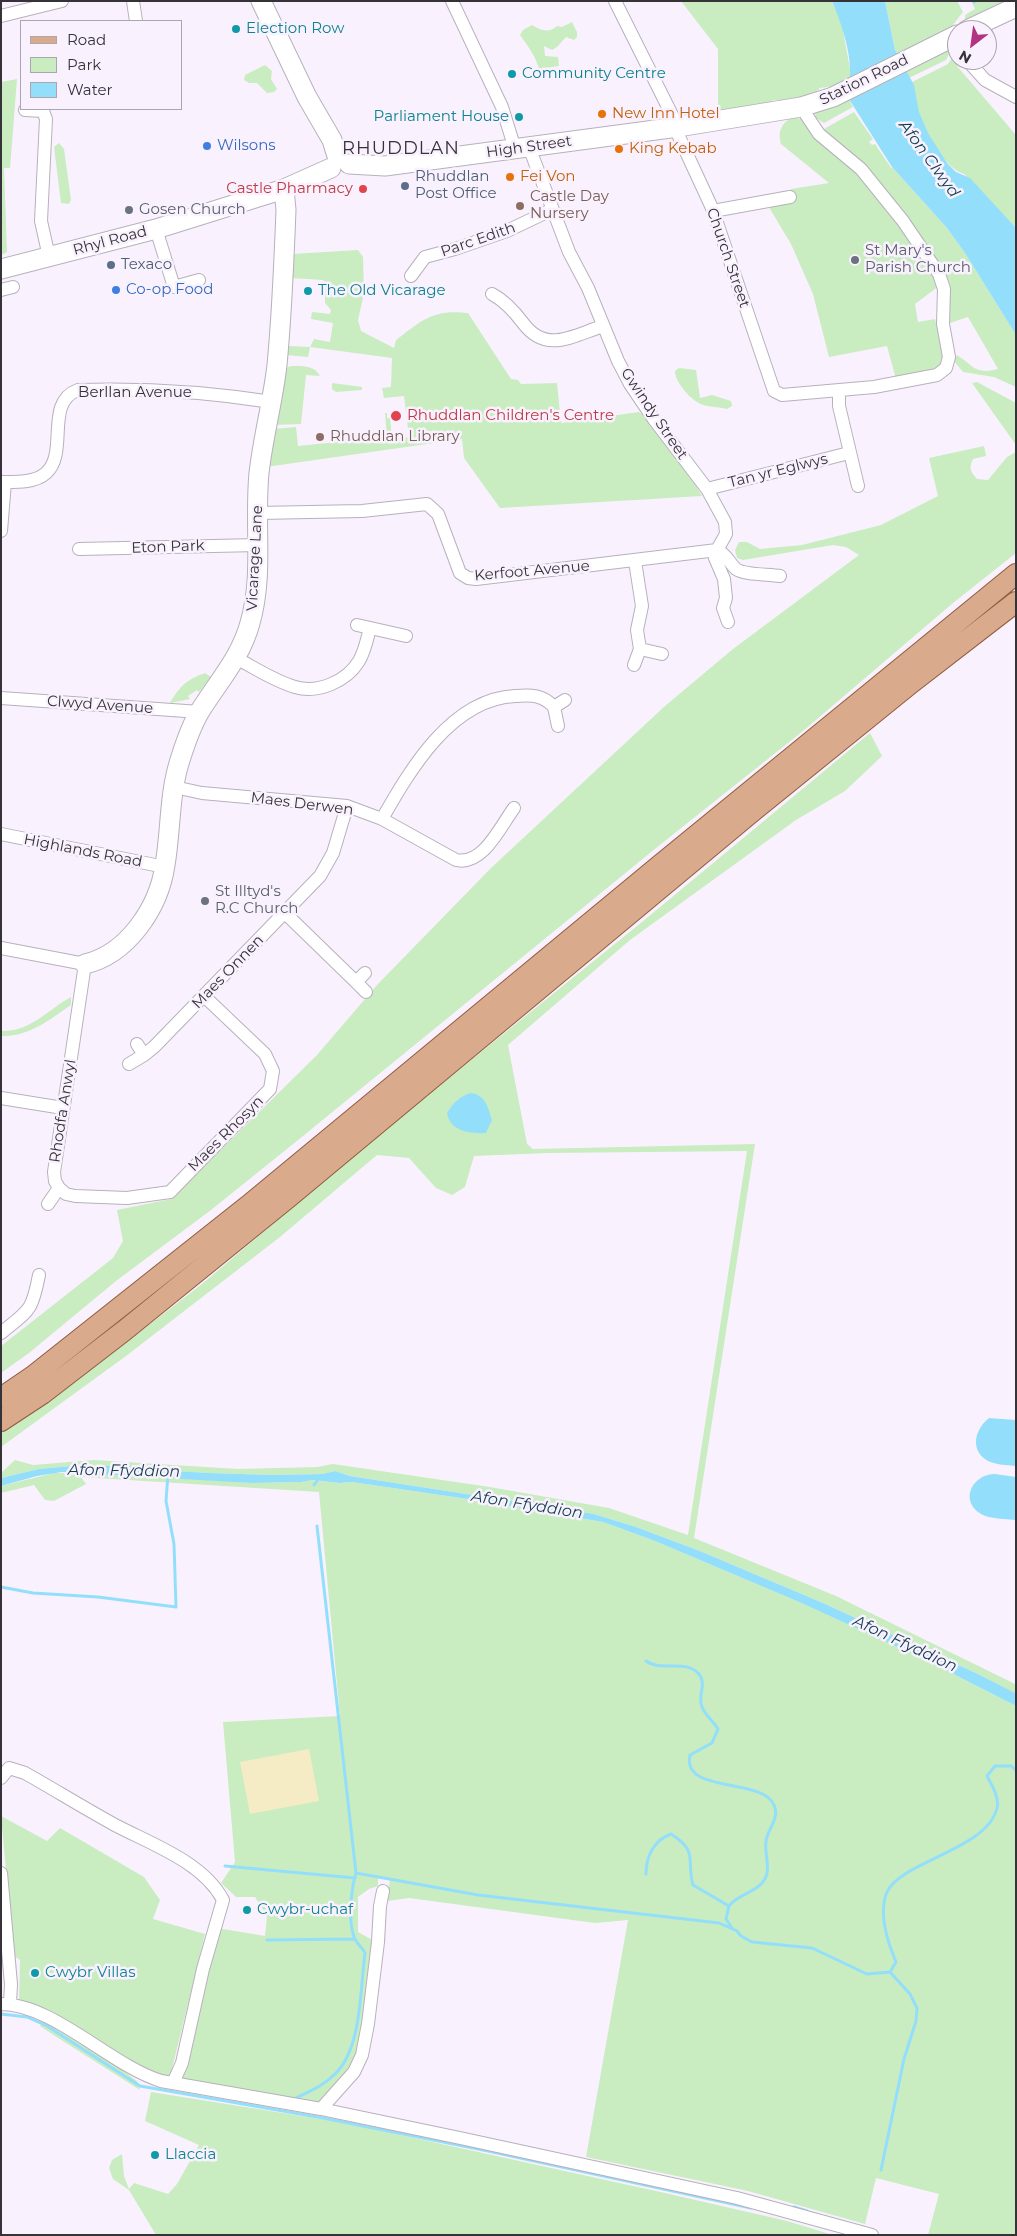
<!DOCTYPE html>
<style>
body{margin:0}
#map{position:relative;width:1017px;height:2236px;overflow:hidden;background:#f9f2fe;font-family:Montserrat,sans-serif}
canvas{display:block}
.frame{position:absolute;inset:0;border:2px solid #353337;pointer-events:none}
.legend{position:absolute;left:20px;top:20px;width:162px;height:90px;box-sizing:border-box;background:#f9f2fe;border:1px solid #aba6ae;margin:0;padding:6px 9px;list-style:none;font-size:15px;color:#353337}
.legend li{display:flex;align-items:center;gap:10px;height:25px}
.legend b{width:25px;border:1px solid #aba6ae}
.north{position:absolute;left:947px;top:20px;width:50px;height:50px;box-sizing:border-box;background:#f9f2fe;border:1px solid #aba6ae;border-radius:50%;rotate:210deg;font-size:14px;font-weight:700;line-height:20px;text-align:center;color:#353337}
.north::after{content:'';display:block;margin:auto;width:18px;height:22px;background:#b23381;clip-path:polygon(50% 0,100% 100%,50% 72%,0 100%)}
</style>
<div id="map">
<canvas width="1017" height="2236"></canvas>
<div class="frame"></div>
<ul class="legend">
<li><b style="height:6px;background:#daaa8d"></b>Road</li>
<li><b style="height:14px;background:#c9ecc1"></b>Park</li>
<li><b style="height:14px;background:#93dffb"></b>Water</li>
</ul>
<div class="north">N</div>
</div>
<script>
const ctx = document.querySelector('canvas').getContext('2d');
ctx.lineJoin = 'round';
function fillPath(path, color) { ctx.fillStyle = color; ctx.fill(path, 'evenodd'); }
function trace(path, color, width, dash) { ctx.strokeStyle = color; ctx.lineWidth = width; ctx.lineCap = dash ? 'butt' : 'round'; ctx.setLineDash(dash || []); ctx.stroke(path); }
function write(font, color, halo, rows, align = 'center') {
  ctx.font = font + ' Montserrat,sans-serif'; ctx.lineWidth = 5; ctx.setLineDash([]); ctx.textBaseline = 'middle'; ctx.strokeStyle = halo; ctx.fillStyle = color; for (const [text, x, y, turn = 0] of rows) {
    ctx.save(); ctx.translate(x, y); ctx.rotate((+turn || 0) * Math.PI / 180); ctx.textAlign = isNaN(turn) ? turn : align; if (halo) ctx.strokeText(text, 0, 0); ctx.fillText(text, 0, 0); ctx.restore();
  }
}
fillPath(new Path2D(`
 M681,1h151l10,24 10,55 -9,5 -23,3 -6,6 -18,6h-23l-4,7 -51,9v-67z
 M885,1h72l6,11 -14,18 -51,27 -3,-7z
 M971,1h38l-44,20v-6l10,-6z
 M572,22l5,10v5l-3,3 -8,-3 -9,10 -5,3 -8,-4 1,10 13,1 1,9 -20,3c-3,-12 -11,-23 -19,-34l3,-5 9,-5c8,5 17,9 25,1l5,1z
 M944,51l6,1 -4,8 -37,18 -6,-10z
 M954,55l3,5h4l-4,6 59,69v93l-52,-54c-20,-6 -39,-42 -45,-61 -3,-10 -4,-21 -7,-31l36,-18z
 M265,65l7,6 -1,8 6,10 -3,3 -7,1 -10,-10h-8l-5,-3 1,-5z
 M17,79l-7,89h-6l3,84 -6,3v-173z
 M847,96l6,11 -29,16 -8,-5 -1,-6z
 M854,112l19,27 -4,3 3,3 3,-1 17,25v-2l55,61 18,25 51,82v52l-22,-10 -31,-5 -10,-12 4,-5c17,11 18,20 41,14l-30,-52 -21,7 3,-36 -43,-67 -51,-62 1,16 4,-2 32,41 42,62 4,10 -24,18 3,18 17,-3c13,53 14,49 -39,60l-9,-33 -58,11 -16,-63 -22,-50 -24,-40 22,-2 2,-13 38,-6 -48,-39c-2,-7 -2,-13 2,-19 10,-14 24,-4 35,3v-3l6,4z
 M59,143l5,6 7,51 -2,4 -8,-1 -7,-56z
 M358,250l5,7 1,36 -6,27 3,11 33,17 2,-8c26,-20 37,-31 72,-27l43,66 7,1 3,4 36,-1 4,40 78,-11c24,16 48,59 63,84l-202,12 -36,-50 -2,-19 -196,28 7,-38 23,-2 2,19 89,-9 -2,-24h2v5h3l2,21 17,-2 -5,-41 -20,2 -2,-10 9,-1 1,-29 -82,-11 -2,10 -22,-2 2,-9 22,1 4,-8 16,3 3,-19 -22,-4 1,-7 18,2 1,-4 -6,-7v-21l-2,-2 -33,-2 3,-24z
 M291,366c10,0 24,-1 29,10l-14,-1 -5,49 -26,1 11,-57z
 M679,368l17,2 4,28 12,-3 19,6 1,5 -5,3c-8,-2 -17,-2 -24,-4 -12,-4 -28,-23 -28,-34z
 M977,382l39,21v42l-44,-62z
 M332,383l30,4v3l-26,2 -4,-3z
 M984,446l2,10 -13,3c-4,9 -3,12 4,20l11,1 19,-23 9,-5v101l-63,50 -150,128 -142,113 -358,292 -92,74 -95,71 -87,72 -28,20v-27l112,-88 10,-17 -6,-31 54,-11 146,-144 60,-70 114,-117 174,-162 68,-57 126,-94 -13,-8 -13,-2 -90,15 -6,-2 -2,-8 4,-8h8l13,7 42,-4 79,-20 57,-29 -9,-38z
 M205,673l6,4 -12,15 -2,-2 -9,6 2,3 -20,4c9,-16 17,-24 35,-30z
 M870,733l12,23 -37,35 -49,29 -166,120 -122,105 19,99 6,5 222,-5 -61,394 142,58 179,88 1,10 -38,-20 -155,-71 -123,-52 -64,-24 -42,-13 -31,-5 -213,-33 -15,-5 -13,3 -47,1 -66,-2 -54,-3 -14,-4h-70l-32,3 -38,9v-5l14,-13 18,5 61,-5 144,9 79,-2 16,-3 157,23 119,21 79,27 59,-384 -199,2 -74,3 -9,31 -13,8 -16,-7 -27,-30 -32,-3 -97,82 -154,119 -125,91v-14l79,-55 122,-94 170,-144 270,-218z
 M71,997v8c-22,15 -42,32 -70,31v-5c30,1 46,-21 70,-34z
 M54,1473l72,1 125,9 50,-1 12,-2 27,3 12,-1 129,19 122,21 52,19 144,61 125,57 92,47v529h-88l11,-41 -63,-16 -11,46 -117,-33 -162,-34 42,-237 -33,3 -186,-25 -22,3 3,-22 -12,-2v9l-9,3 -11,8v35l16,9 -1,17 -17,105 -34,40 -140,-24 17,-61 18,-90 48,8 2,-20 -12,-19h-19l-15,-14 14,-21 -12,-140 117,-6 -21,-224 -238,-15 5,7 -32,17 -9,-1 -11,-15 -33,8v-7z
 M1,1816l46,25 13,-13 84,49 16,23 -7,19 52,15 -35,143 -20,-5 -131,-69 1,-43 -6,-4z
 M44,2022l77,47 16,12 3,9 -88,-56 -12,-8z
 M151,2092l195,31 319,70 122,28 46,14h-677l-27,-45 -16,-11 -4,-11 3,-8 10,-6 2,22 5,13 5,-6 34,11 9,-10 22,-39 -54,-24z`), '#c9ecc1');
fillPath(new Path2D(`
 M309,1749l10,52 -69,13 -10,-52z`), '#f5ecc6');
fillPath(new Path2D(`
 M832,1h53l10,49 19,35 5,27 9,21 19,30 9,9 14,6 46,50v107l-51,-82 -18,-25 -55,-61 -45,-71c9,-31 -3,-66 -15,-95z
 M471,1093c15,2 17,15 21,27l-6,13c-17,1 -36,-2 -39,-20 6,-10 13,-17 24,-20z
 M989,1418l27,2v46c-9,-1 -20,-1 -28,-5 -19,-11 -13,-32 1,-43z
 M71,1466h70l15,4 53,3 66,2 47,-1 13,-3 15,5 213,33 31,5 42,13 64,24 123,52 155,71 37,19 1,13 -92,-47 -125,-57 -144,-61 -52,-19 -122,-21 -129,-19 -12,1 -27,-3 -12,2 -50,1 -189,-11 -25,4 -36,10v-8l38,-9z
 M995,1474l21,3v43c-11,-1 -26,-1 -35,-6 -22,-13 -9,-40 14,-40z`), '#93dffb');
trace(new Path2D(`
 M974,2l2,-1
 M314,1485l5,-7
 M1,1587l32,6 65,4 78,10 -2,-63 -8,-43 2,-27
 M646,1661c15,11 38,-2 52,12 10,11 -1,22 4,34 3,8 11,14 16,22l-6,14 -22,12c-9,39 72,22 84,50 6,13 -6,23 -8,36 -2,12 5,27 -1,38 -8,14 -28,15 -36,27
 M225,1866l130,12
 M356,1873l122,22 241,28 18,8 4,5 11,6 60,6 55,26 23,-2 6,-10c-8,-19 -18,-49 -9,-70 14,-31 100,-42 110,-84 3,-10 -6,-24 -10,-32l8,-10h16l5,4
 M646,1874c0,-18 8,-34 25,-40 28,18 15,25 22,51l36,21 -3,13 6,9
 M267,1940l87,-1
 M1,2014l26,3 20,9 93,60 183,32 165,33 263,57
 M294,2099c14,-7 29,-13 40,-24 28,-25 26,-86 31,-122 -3,-6 -9,-10 -11,-16 -6,-17 -3,-47 2,-64l-39,-347
 M881,2170l23,-111 12,-38 1,-13 -7,-14 -20,-22
 M794,2207l13,4`), '#93dffb', 3);
const street = new Path2D(`
 M133,1l3,20
 M452,1l50,106 13,42
 M615,1l63,126
 M1,16l61,-15
 M967,60l18,20 31,17
 M25,110l18,1 3,8 -5,102 8,36
 M675,128l37,80 62,183 8,4 92,-8 63,-12 9,-7 3,-11 -6,-33 1,-35 -5,-15 -36,-53 -42,-52 -42,-35 -18,-27
 M529,147l40,105 19,36 30,73 12,23 23,34 54,71 18,33 1,12 -9,16 -2,8 9,21 2,19 -3,10 5,14
 M713,211l77,-14
 M156,229l18,58 25,-7
 M411,276l14,-19 30,-8 52,-18 44,-21
 M1,290l12,-3
 M492,294c13,7 22,17 31,29 23,31 49,13 80,3
 M839,392v14l19,80
 M1,482c14,0 34,1 45,-9 23,-20 -2,-71 32,-83 64,-2 130,2 194,12
 M707,489l142,-36
 M258,513l104,-2 65,-7 11,10 22,59 8,5 8,1 241,-29c10,4 11,12 19,19 8,6 33,5 44,7
 M1,531l4,-49
 M79,549l179,-4
 M357,625l49,11
 M640,649l22,5
 M236,658c19,10 38,23 59,29 23,7 52,-6 64,-26 6,-10 8,-22 11,-33
 M634,665l6,-16 -3,-19 5,-24 -7,-45
 M1,698l199,14
 M558,726l-4,-19 11,-7
 M174,787l28,6 145,13 35,13 74,41c27,6 44,-33 58,-52
 M382,819c28,-49 69,-120 133,-123 16,-1 27,-2 39,11
 M1,834l164,33
 M285,913l71,69 9,-9
 M1,948l84,16 -31,208 1,9 4,7 7,6 9,2 52,2 43,-6 100,-103 3,-18 -8,-17 -61,-58
 M356,982l10,10
 M137,1044l7,11 10,-8 166,-171 13,-23 14,-47
 M129,1064l15,-9
 M1,1098l62,10
 M48,1204l11,-16
 M1,1333c28,-23 31,-21 38,-58
 M1,1778l8,-10 16,5c30,17 59,35 90,52 36,19 88,37 108,75l-20,69 -21,94 -9,20
 M1,1873l10,111 -1,20
 M1,2004c52,0 109,61 160,77l160,28 139,29 277,60 135,37
 M321,2109l33,-37 8,-17 6,-31 10,-82 2,-36 3,-15`);
const secondary = new Path2D(`
 M261,1l46,96 25,43 5,16
 M967,30l49,-23
 M349,164l36,2 293,-39 123,-20 32,-10 124,-62
 M1,269l155,-40 128,-40 47,-21
 M85,964c43,-10 74,-57 80,-99 6,-35 4,-71 15,-105 5,-16 11,-34 20,-49 18,-29 41,-54 50,-88 14,-48 4,-100 9,-150 4,-36 14,-72 18,-108 5,-52 7,-103 9,-155l-2,-21`);
const primary = new Path2D(`
 M1,1398l32,-22 217,-172 410,-339 356,-291
 M1,1421l41,-27 83,-64 164,-133 464,-386 157,-127 106,-82`);
trace(street, '#b7b1bc', 14);
trace(secondary, '#b7b1bc', 21);
trace(primary, '#915b3e', 22);
trace(street, '#fff', 12);
trace(secondary, '#fff', 19);
trace(primary, '#daaa8d', 20);
for (const [x, y, r, color] of [
 [236,29,5,"#0f9aa8"],
 [512,74,5,"#0f9aa8"],
 [602,114,5,"#e8710a"],
 [519,117,5,"#0f9aa8"],
 [207,146,5,"#3f7fe0"],
 [619,149,5,"#e8710a"],
 [510,177,5,"#e8710a"],
 [405,186,5,"#5c6f8a"],
 [363,189,5,"#e0444e"],
 [520,206,5,"#8d6e63"],
 [129,210,5,"#6b7280"],
 [855,260,5,"#6b7280"],
 [111,265,5,"#5c6f8a"],
 [116,290,5,"#3f7fe0"],
 [308,291,5,"#0f9aa8"],
 [396,416,6,"#e0444e"],
 [320,437,5,"#8d6e63"],
 [205,901,5,"#6b7280"],
 [247,1910,5,"#0f9aa8"],
 [35,1973,5,"#0f9aa8"],
 [155,2155,5,"#0f9aa8"]
]) { const dot = new Path2D(); dot.arc(x, y, r, 0, 2 * Math.PI); ctx.fillStyle = color; ctx.fill(dot); trace(dot, '#f9f2fe', 2); }
write('15px', '#0d838f', '#f9f2fe', [
 ["Election Row",246,29],
 ["Community Centre",522,74],
 ["Parliament House",509,117,"right"],
 ["The Old Vicarage",318,291],
 ["Cwybr-uchaf",257,1910],
 ["Cwybr Villas",45,1973],
 ["Llaccia",165,2155]
], 'left');
write('15px', '#353337', '#f9f2fe', [
 ["Station Road",864,80,-26],
 ["High Street",529,147,-8],
 ["Parc Edith",478,240,-19],
 ["Rhyl Road",110,241,-15],
 ["Church Street",728,258,71],
 ["Berllan Avenue",135,393],
 ["Gwindy Street",654,414,56],
 ["Tan yr Eglwys",778,471,-14],
 ["Eton Park",168,547,-2],
 ["Vicarage Lane",255,558,-87],
 ["Kerfoot Avenue",532,571,-5],
 ["Clwyd Avenue",100,705,4],
 ["Maes Derwen",302,804,7],
 ["Highlands Road",83,851,11],
 ["Maes Onnen",228,972,-46],
 ["Rhodfa Anwyl",63,1111,-81],
 ["Maes Rhosyn",226,1134,-45]
]);
write('15px', '#c56008', '#f9f2fe', [
 ["New Inn Hotel",612,114],
 ["King Kebab",629,149],
 ["Fei Von",520,177]
], 'left');
write('15px', '#366cbe', '#f9f2fe', [
 ["Wilsons",217,146],
 ["Co-op Food",126,290]
], 'left');
write('15px', '#4e5e75', '#f9f2fe', [
 ["Rhuddlan",415,177],
 ["Post Office",415,194],
 ["Texaco",121,265]
], 'left');
write('15px', '#be3a42', '#f9f2fe', [
 ["Castle Pharmacy",353,189],
 ["Rhuddlan Children's Centre",407,416,"left"]
], 'right');
write('15px', '#785e54', '#f9f2fe', [
 ["Castle Day",530,197],
 ["Nursery",530,214],
 ["Rhuddlan Library",330,437]
], 'left');
write('15px', '#5b616d', '#f9f2fe', [
 ["Gosen Church",139,210],
 ["St Mary's",865,251],
 ["Parish Church",865,268],
 ["St Illtyd's",215,892],
 ["R.C Church",215,909]
], 'left');
write('italic 16px', '#113e4d', '#f9f2fe', [
 ["Afon Clwyd",929,159,54],
 ["Afon Ffyddion",124,1471,1],
 ["Afon Ffyddion",527,1505,9],
 ["Afon Ffyddion",905,1644,25]
]);
ctx.letterSpacing = '1px';
write('18px', '#353337', '#f9f2fe', [
 ["RHUDDLAN",401,149]
]);
ctx.letterSpacing = '0px';
</script>
